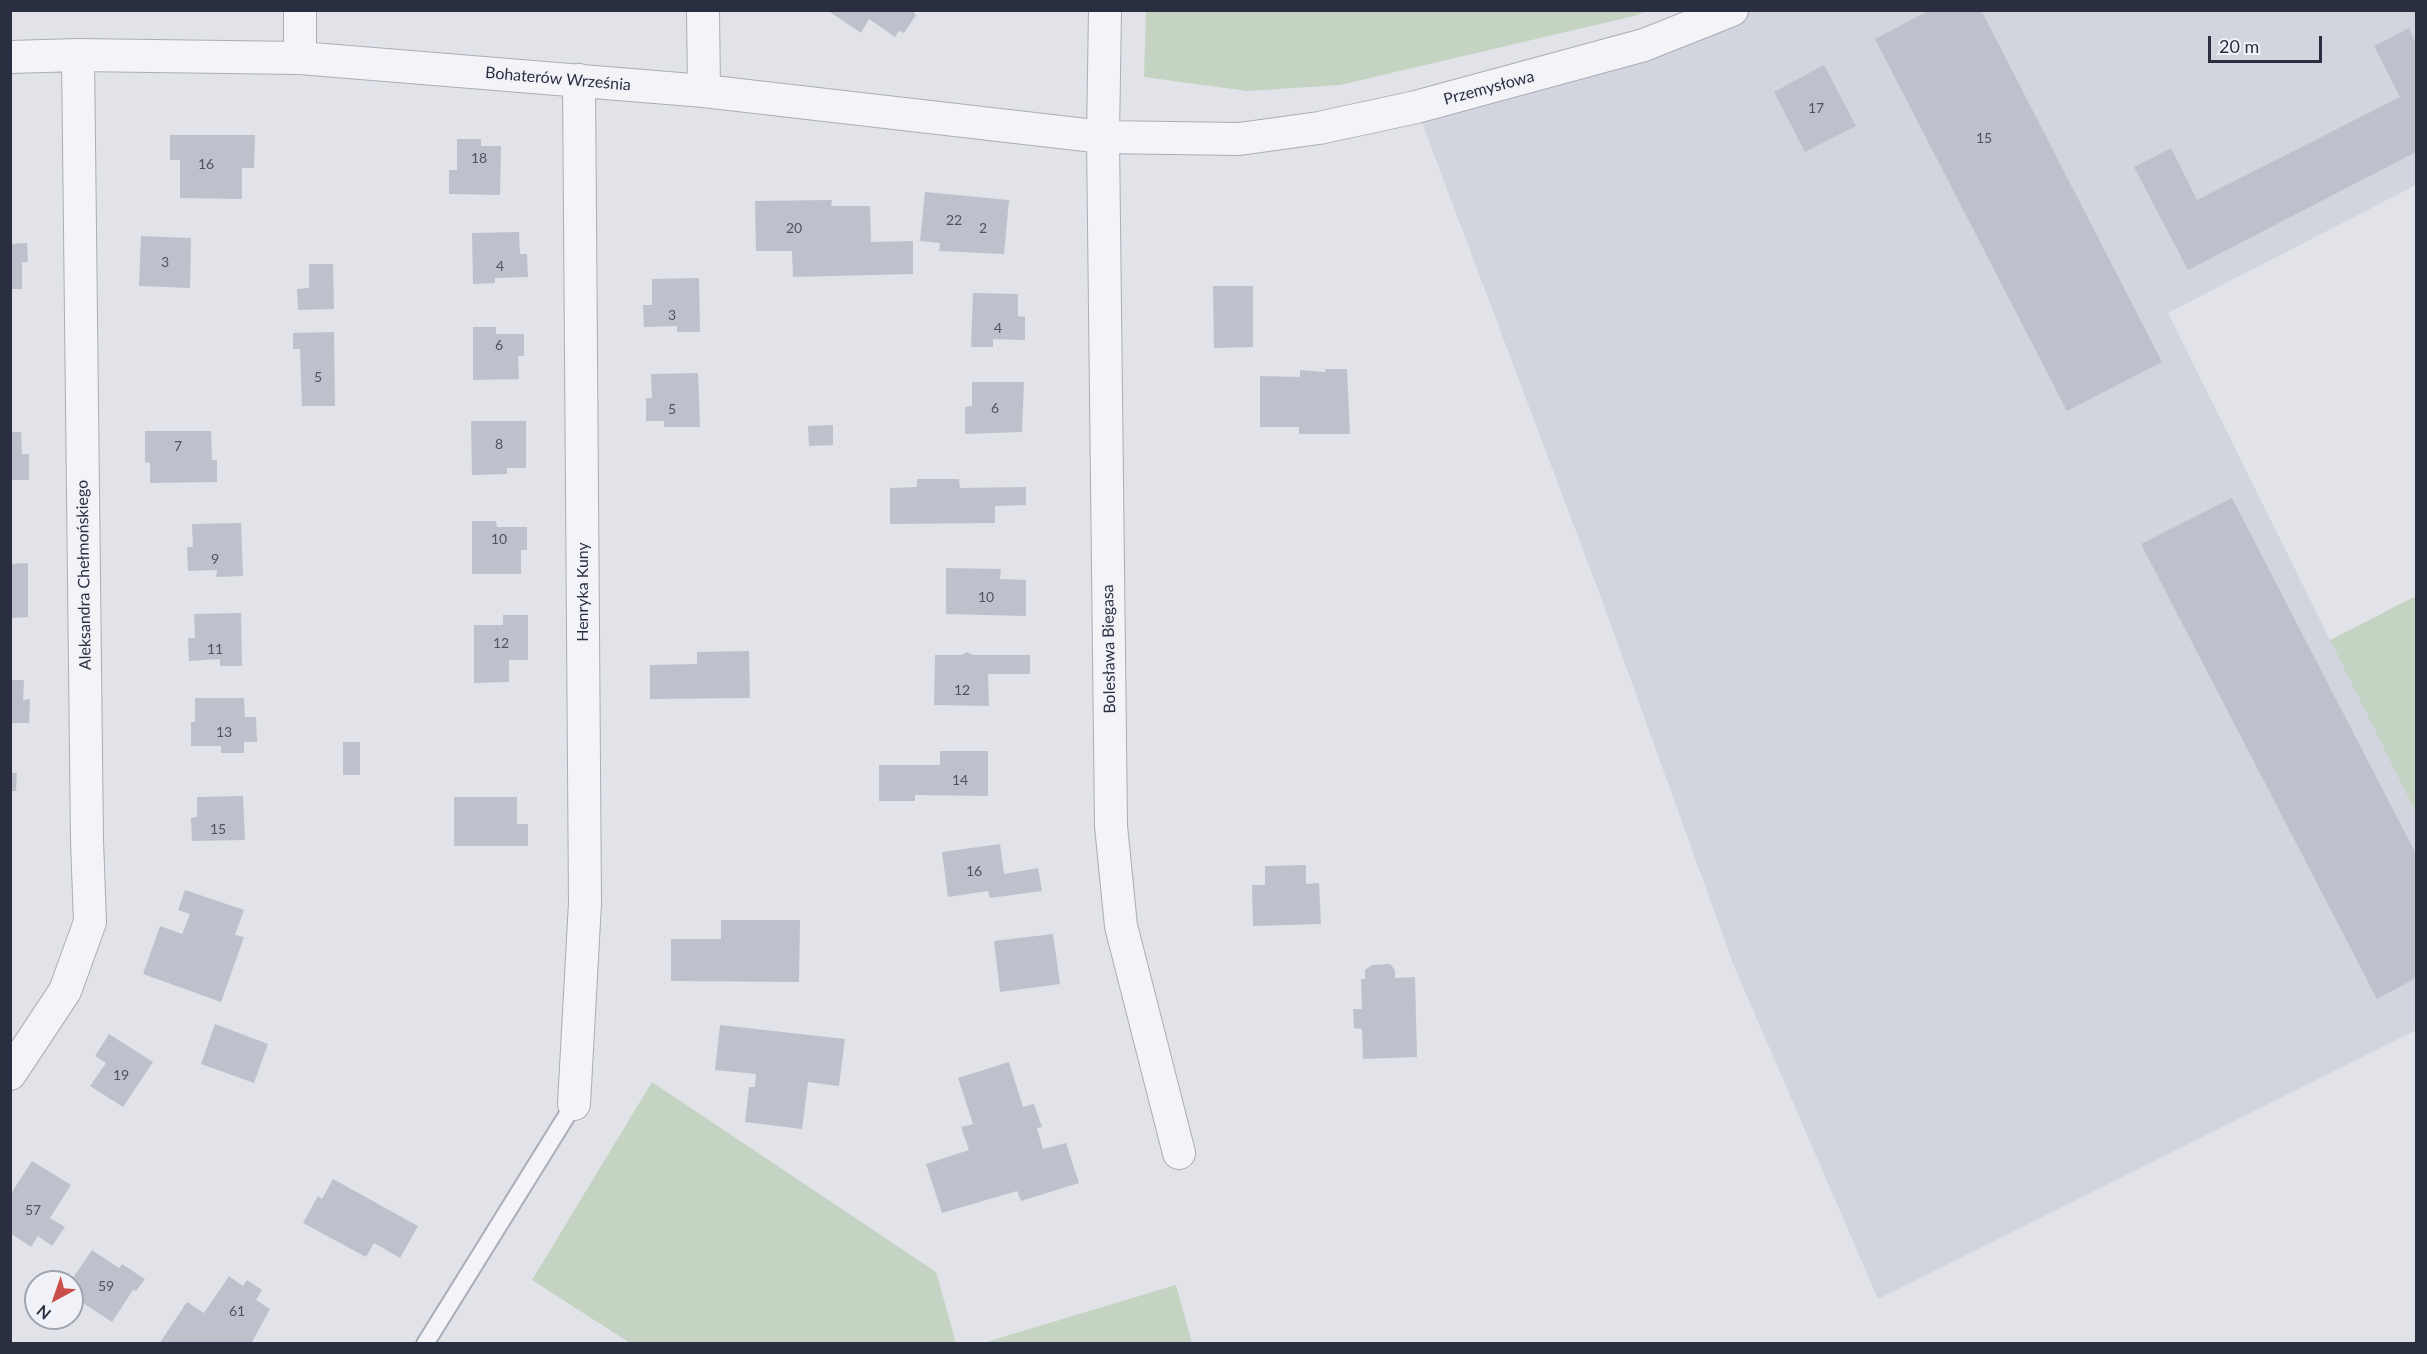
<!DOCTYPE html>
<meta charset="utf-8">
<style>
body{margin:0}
#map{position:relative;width:2427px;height:1354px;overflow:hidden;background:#e1e3e9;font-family:Lato,sans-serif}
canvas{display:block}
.frame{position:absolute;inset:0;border:12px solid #2a2e41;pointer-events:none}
.north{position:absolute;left:24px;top:1270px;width:60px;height:60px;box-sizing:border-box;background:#f1f2f7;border:2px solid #a1a4ae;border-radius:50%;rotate:220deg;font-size:16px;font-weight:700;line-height:24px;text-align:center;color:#2a2e41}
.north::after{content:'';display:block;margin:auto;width:21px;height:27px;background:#ca4f4a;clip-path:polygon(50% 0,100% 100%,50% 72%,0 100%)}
.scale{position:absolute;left:2208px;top:36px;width:114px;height:27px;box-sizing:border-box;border:3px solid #2a2e41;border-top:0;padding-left:8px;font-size:18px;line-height:21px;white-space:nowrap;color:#2a2e41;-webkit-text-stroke:4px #f1f2f7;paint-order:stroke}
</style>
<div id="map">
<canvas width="2427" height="1354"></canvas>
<div class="frame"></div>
<div class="north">N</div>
<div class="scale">20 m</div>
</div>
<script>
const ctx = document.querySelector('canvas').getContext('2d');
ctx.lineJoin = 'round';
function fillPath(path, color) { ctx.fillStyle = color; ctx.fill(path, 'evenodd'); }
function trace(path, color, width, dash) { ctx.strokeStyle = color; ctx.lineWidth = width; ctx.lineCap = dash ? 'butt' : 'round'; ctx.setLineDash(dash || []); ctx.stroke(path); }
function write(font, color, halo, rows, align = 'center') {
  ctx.font = font + ' Lato,sans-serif'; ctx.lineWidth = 4.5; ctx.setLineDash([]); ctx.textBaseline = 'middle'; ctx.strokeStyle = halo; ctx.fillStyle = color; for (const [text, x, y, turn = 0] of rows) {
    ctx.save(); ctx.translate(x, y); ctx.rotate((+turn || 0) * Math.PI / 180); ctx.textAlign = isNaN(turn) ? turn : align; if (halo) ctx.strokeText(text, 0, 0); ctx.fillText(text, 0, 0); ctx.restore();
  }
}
fillPath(new Path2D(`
 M1732,11h684v174l-248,128 248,500v217l-538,269 -144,-333 -131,-363 -187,-496z`), '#d3d5de');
fillPath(new Path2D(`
 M1146,11h501l-13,5 -294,69 -93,6 -103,-14z
 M2416,596v217l-86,-173z
 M652,1082l284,190 20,71h-326l-98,-63z
 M1176,1285l16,58h-209z`), '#c4d3c2');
fillPath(new Path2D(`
 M827,10h85l4,5 -12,18 -5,-2 -4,6 -26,-18 -8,14z
 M1930,10h51l181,352 -95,49 -192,-372z
 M2409,28l7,16v108l-228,118 -54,-103 37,-19 26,52 203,-103 -26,-51z
 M1824,65l32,61 -51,26 -31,-60z
 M170,135h85l-1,33h-12v31l-62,-1v-38h-10z
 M457,139h24v7h20l-1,49 -51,-1v-24h8z
 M925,192l84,8 -5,54 -65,-3 1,-8 -20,-2z
 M832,200l-1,6h39l1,36 42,-1v33l-120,3 -1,-26h-36l-1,-50z
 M519,232l1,22h7l1,23 -33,1v5l-22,1 -1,-51z
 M141,236l50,2 -1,50 -51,-2z
 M27,243l1,19h-6v27h-12v-45z
 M309,264h24l1,45 -36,1 -1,-21 12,-1z
 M699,278l1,54h-23v-6l-33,1 -1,-22h9v-26z
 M1213,286h40v61l-39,1z
 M973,293l45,1v22l7,1v23l-32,-1v8h-22z
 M473,327h23v7h28v22h-6l1,23 -46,1z
 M334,332l1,74h-33l-2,-57h-7v-16z
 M1325,369h22l3,65h-51v-7h-39v-51l40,1v-7l25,2z
 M698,373l2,54h-36v-6h-18v-23h6l-1,-24z
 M972,382h52l-2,50 -57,2v-27l7,-1z
 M471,421h55v47h-19v6l-35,1z
 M833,425v20l-24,1 -1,-20z
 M145,431h66l1,29h5v22l-67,1v-20l-5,-1z
 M10,432h11l1,22h7v26h-19z
 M917,479h42l1,9 66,-1v18l-31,1v17l-105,1v-36l27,-1z
 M2232,498l184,356v124l-39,21 -236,-455z
 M472,521h24l1,6h30v23h-6v24h-49z
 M241,523l2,53 -27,1 1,-7 -29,1 -1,-24h6l-1,-23z
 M28,563v54l-18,1v-54z
 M946,568l55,1 -1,10 26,1v36l-80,-2z
 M241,613l1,53h-22v-7l-31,2 -1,-23h7l-1,-24z
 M503,615h25v45h-19v22l-35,1v-58h29z
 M749,651l1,47 -100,1v-34l47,-1v-12z
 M967,652l6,3h57v19h-42l1,32 -55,-1 1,-50h26z
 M10,680h14l-1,20 7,-1 -1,24h-19z
 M195,698h49l1,19h11l1,25h-13v11h-23v-7h-30v-24h4z
 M343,742h17v33h-17z
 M940,751h48v45l-73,-1v6h-36v-36h61z
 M10,773h7l-1,18h-6z
 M243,796l2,44 -53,1 -1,-23 6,-1v-20z
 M454,797h63v27h11v22h-74z
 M1000,844l4,30 34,-6 4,23 -52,7 -2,-7 -40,6 -6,-45z
 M1306,865v19l13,-1 2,41 -68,2 -1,-41h13v-19z
 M185,890l59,20 -9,25 9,2 -23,65 -78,-28 17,-48 22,8 8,-20 -12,-4z
 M721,920h79l-1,62 -128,-1v-42h50z
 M1053,934l7,50 -60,8 -6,-51z
 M1390,964l5,6v8l20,-1 2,80 -54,2 -1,-30 -8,-1 -1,-19h9l-1,-30h4v-9l7,-5z
 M215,1024l53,20 -14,39 -53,-19z
 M720,1025l125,14 -6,47 -31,-4 -6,47 -57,-7 4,-35h6l1,-13 -41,-4z
 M109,1034l44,28 -30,45 -33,-21 16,-23 -11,-7z
 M1009,1062l14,45 11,-3 8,23 -5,1 6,21 23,-6 13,40 -58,18 -4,-10 -75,22 -16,-49 43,-14 -8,-23 12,-3 -15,-46z
 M32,1161l39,24 -21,33 15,9 -13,19 -14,-10 -7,11 -21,-14v-38z
 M333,1179l85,47 -18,32 -26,-15 -8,14 -63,-34 15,-27 4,3z
 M92,1250l27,18 3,-4 23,15 -9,12 -3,-1 -21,32 -29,-19 -3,5 -8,-5 -2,-21z
 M229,1276l14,10 4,-6 15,10 -6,10 14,9 -19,35h-92l28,-42 17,11z`), '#bec1cc');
const lane = new Path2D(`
 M425,1344l149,-240`);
const street = new Path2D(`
 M300,10v48
 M703,10l1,81
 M1105,10l-2,127 8,689 10,100 58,227
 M10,57l68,-2 222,3 404,33 399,46 136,2 80,-11 97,-21 228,-62 88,-35
 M10,1074l55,-83 25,-69 -3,-81 -9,-786
 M574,1104l11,-201 -6,-823`);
trace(lane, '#aaadb7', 20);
trace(street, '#aaadb7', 34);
trace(lane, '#f4f4f8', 16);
trace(street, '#f4f4f8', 32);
write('14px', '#4f5364', null, [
 ["17",1816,108],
 ["15",1984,138],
 ["18",479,158],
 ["16",206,164],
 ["22",954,220],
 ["20",794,228],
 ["2",983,228],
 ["3",165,262],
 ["4",500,266],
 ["3",672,315],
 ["4",998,328],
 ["6",499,345],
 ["5",318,377],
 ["6",995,408],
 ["5",672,409],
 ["8",499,444],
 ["7",178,446],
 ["10",499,539],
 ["9",215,559],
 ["10",986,597],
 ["12",501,643],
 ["11",215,649],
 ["12",962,690],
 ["13",224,732],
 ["14",960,780],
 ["15",218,829],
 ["16",974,871],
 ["19",121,1075],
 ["57",33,1210],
 ["59",106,1286],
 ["61",237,1311]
]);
write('16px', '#2a2e41', '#f1f2f7', [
 ["Bohaterów Września",558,79,5],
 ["Przemysłowa",1489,88,-15],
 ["Aleksandra Chełmońskiego",84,575,-91],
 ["Henryka Kuny",583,592,-90],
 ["Bolesława Biegasa",1109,649,-91]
]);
</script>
